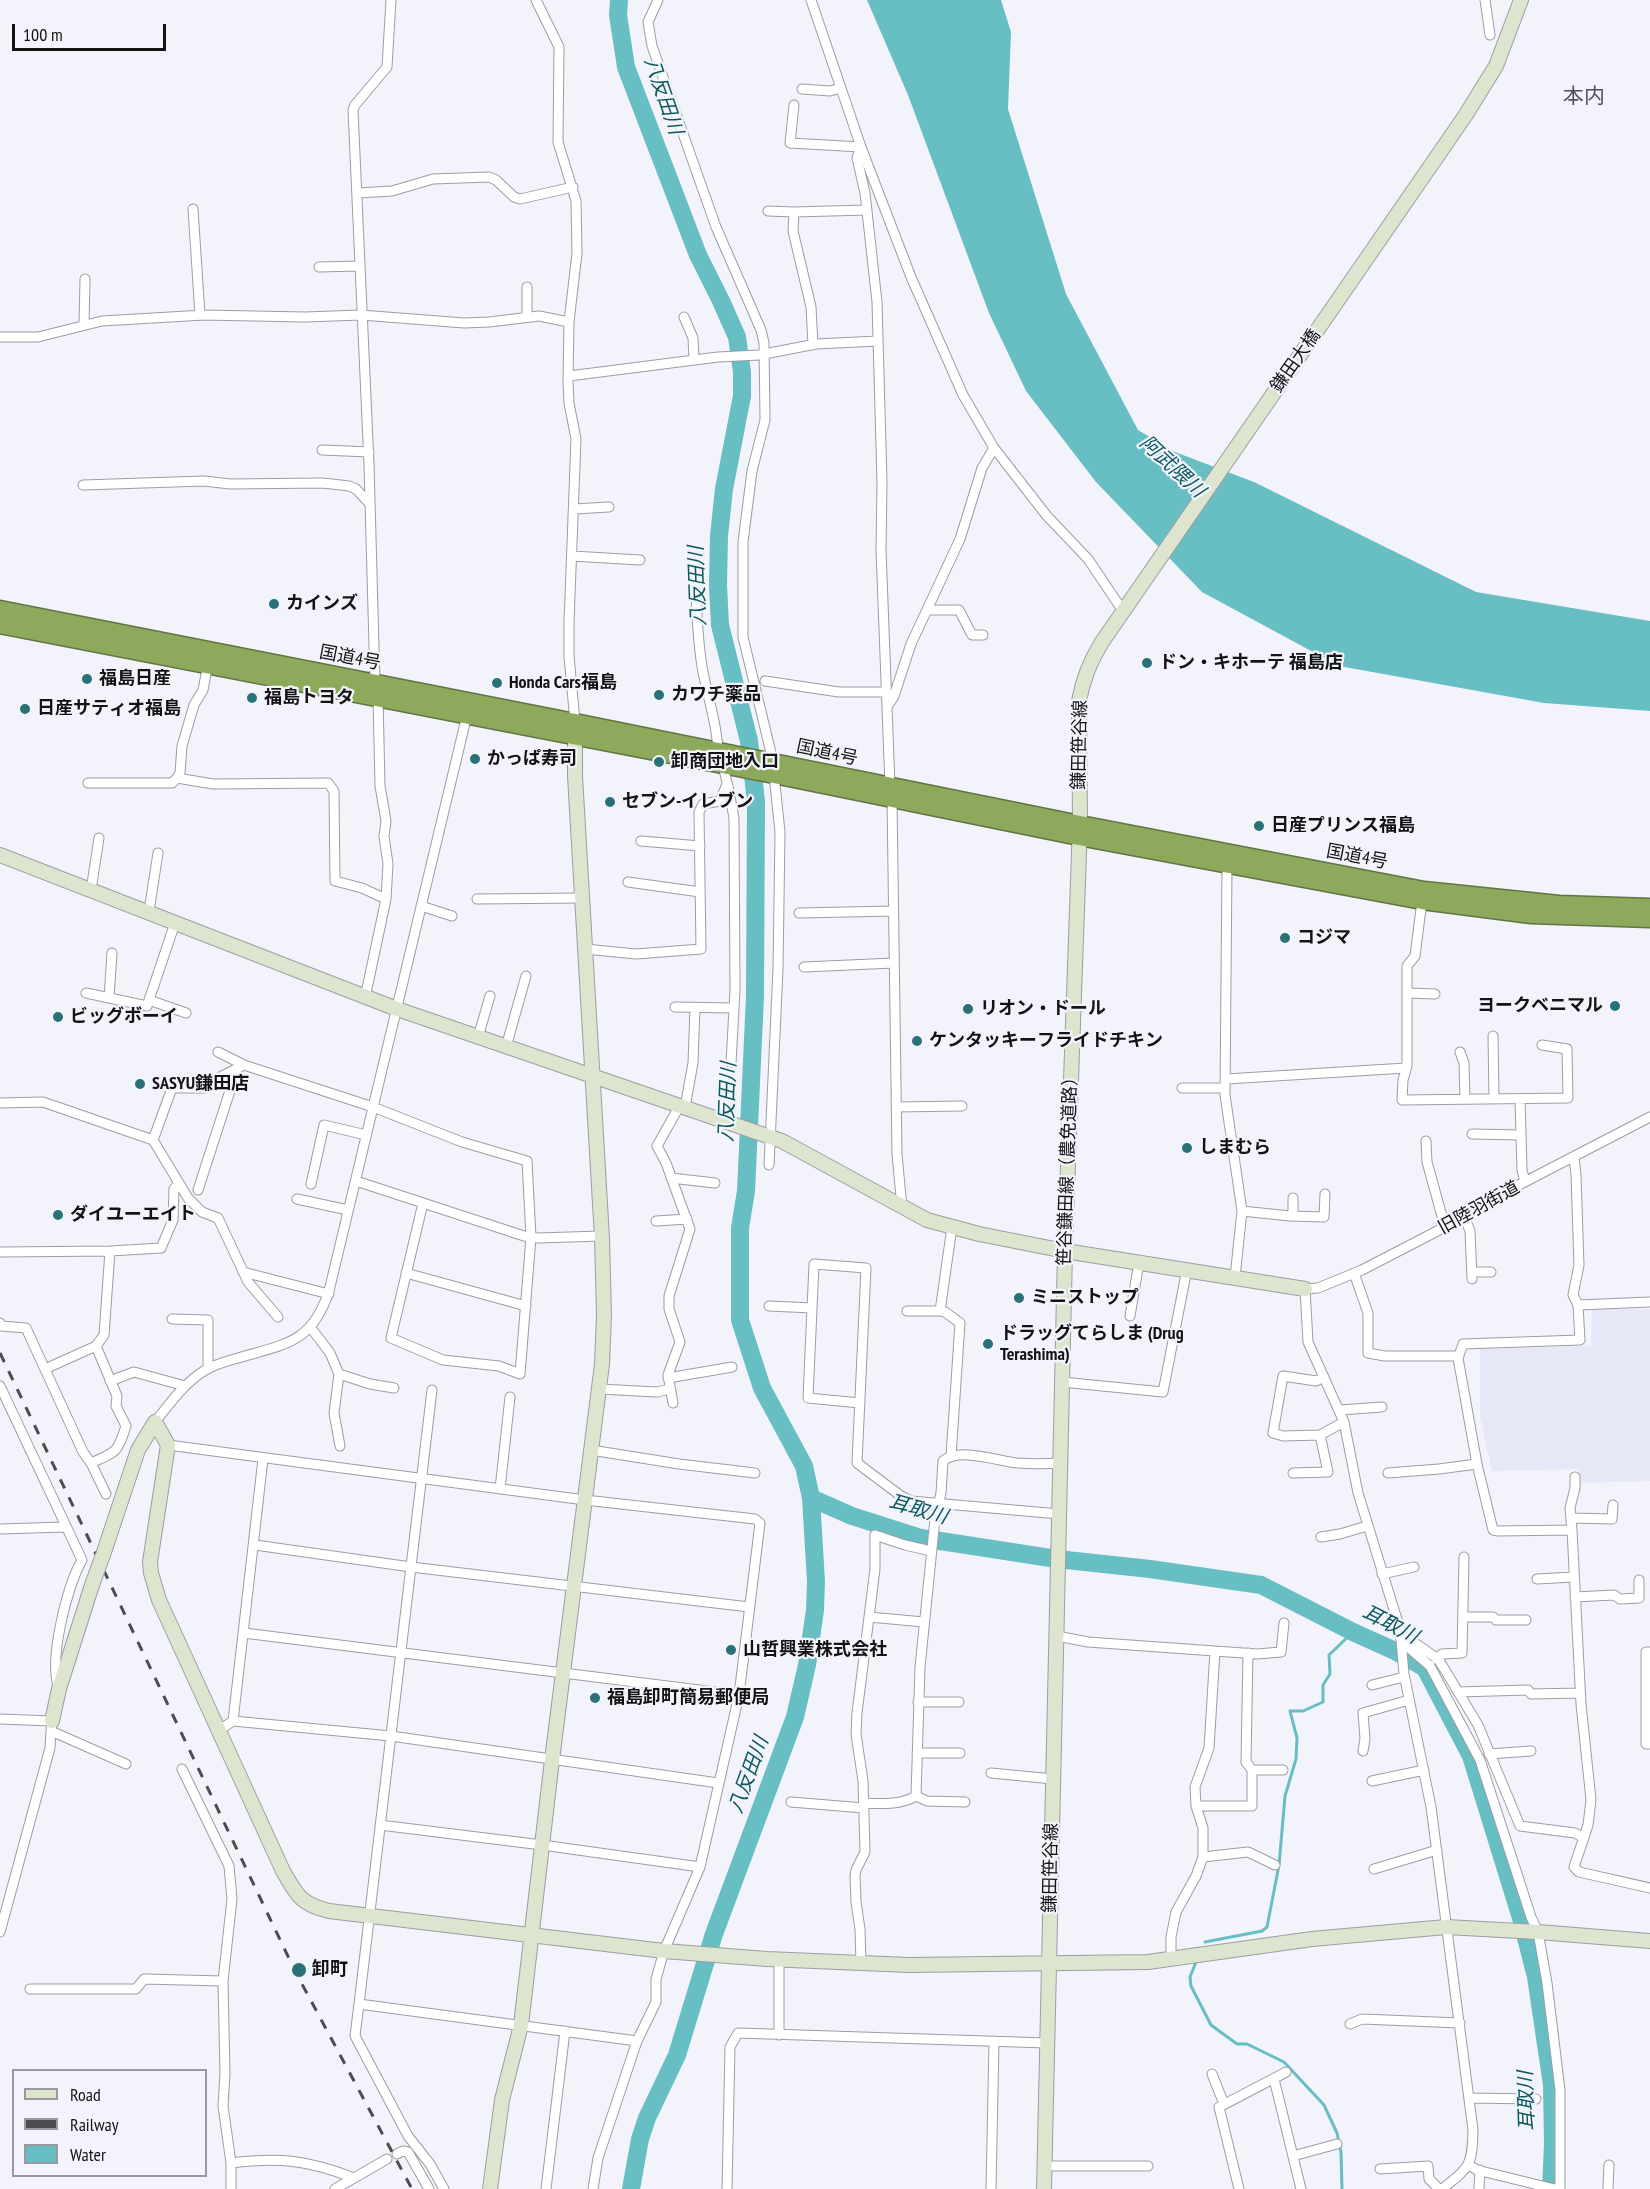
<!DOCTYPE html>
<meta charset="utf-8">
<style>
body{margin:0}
#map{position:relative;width:1650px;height:2189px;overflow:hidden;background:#f2f3fb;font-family:"PT Sans Narrow",sans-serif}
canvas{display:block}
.legend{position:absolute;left:12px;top:2069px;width:195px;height:108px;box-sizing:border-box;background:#f2f3fb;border:2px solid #99999f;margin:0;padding:8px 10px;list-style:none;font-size:18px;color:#131316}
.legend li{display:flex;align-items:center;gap:12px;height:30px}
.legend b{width:30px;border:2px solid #99999f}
.scale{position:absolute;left:12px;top:24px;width:154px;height:27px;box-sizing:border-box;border:3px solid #131316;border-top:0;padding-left:8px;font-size:18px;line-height:21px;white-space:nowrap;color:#131316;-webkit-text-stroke:4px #f2f3fb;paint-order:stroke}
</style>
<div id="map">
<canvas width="1650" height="2189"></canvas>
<ul class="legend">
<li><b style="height:8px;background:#dde5ce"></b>Road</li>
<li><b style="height:8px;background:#4c4c50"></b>Railway</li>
<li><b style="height:16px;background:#67bec3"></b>Water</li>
</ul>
<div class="scale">100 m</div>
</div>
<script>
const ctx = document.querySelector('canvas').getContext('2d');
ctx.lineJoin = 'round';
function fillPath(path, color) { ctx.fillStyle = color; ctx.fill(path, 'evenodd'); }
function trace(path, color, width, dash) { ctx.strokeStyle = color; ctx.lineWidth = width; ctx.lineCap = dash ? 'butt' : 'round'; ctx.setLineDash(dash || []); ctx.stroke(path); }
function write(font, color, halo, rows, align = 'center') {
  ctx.font = font + ' "PT Sans Narrow","Noto Sans JP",sans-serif'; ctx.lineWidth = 4.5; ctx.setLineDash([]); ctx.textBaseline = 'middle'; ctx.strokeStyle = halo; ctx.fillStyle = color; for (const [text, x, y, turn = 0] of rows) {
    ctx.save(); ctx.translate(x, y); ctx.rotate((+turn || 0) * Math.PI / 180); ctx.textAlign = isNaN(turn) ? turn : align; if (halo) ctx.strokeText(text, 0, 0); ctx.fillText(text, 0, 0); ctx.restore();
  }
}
fillPath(new Path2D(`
 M1592,1309h58v172l-69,2 -2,-14 -87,2 -12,-55v-67l111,-3z`), '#e7e8f7');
fillPath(new Path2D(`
 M867,0h134l10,32 -3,77 58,185 72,136 37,22 79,30 222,110 174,29v90l-106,-8 -205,-37 -137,-74 -106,-110 -70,-91 -37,-78 -81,-218z`), '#67bec3');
trace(new Path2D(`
 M1205,1942l57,-11 5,-4 12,-62 6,-69 11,-37 1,-21 -7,-27h13l20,-9v-17l7,-11 -1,-19 24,-23
 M1196,1962l-6,15 1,9 20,39 26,19h10l37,18 40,43 13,28 4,19 1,37`), '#67bec3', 3);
trace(new Path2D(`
 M619,0l-1,15 8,52 72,188 23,46 16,36 5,35v24l-18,93 -5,47 -1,49 2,40 29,116 7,60 -1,195 -9,195 -6,37v92l22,68 42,78 7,32 5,83 -1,29 -8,55 -12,52 -81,217 -37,121 -30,63 -7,21 -9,50
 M811,1498l41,18 69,22 136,21 93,10 111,16 92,47 42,19 30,17 46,88 50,162 15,59 16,108 1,59 -2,45`), '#67bec3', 18);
const street = new Path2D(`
 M536,0l23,47 -1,95 18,59 1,52 -8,69 -1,59 1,22 7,36 -7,183v34l6,66
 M658,0l-10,22 4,24 64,181 45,103 3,13 1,77 -13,51 -9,71v95l30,124
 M811,0l50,147 50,130 52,118 31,53 53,68 41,43 35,52
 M1485,0l5,35
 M802,89l28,2 11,-3
 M794,105l-4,38 71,4 -4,11 8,35 12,109 5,181 -1,67 9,236
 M357,193l35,-2 41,-12 56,-2 7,3 18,17 6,2 53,-12
 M193,209l7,106
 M768,211l26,1 73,-2
 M794,212l-1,19 18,76 2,38
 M319,267l40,-1
 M527,317v-30
 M684,317l9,21 1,22
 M84,325l1,-46
 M0,337h38l64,-16 102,-6 101,2 56,-2 103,8 25,-1 50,-6 30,6
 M569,376l149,-19 41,-2 57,-11 62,-3
 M322,450l47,2
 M83,485l121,-4 26,3 93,-1 26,3 7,3 14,15
 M574,509l35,-2
 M572,556l68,4
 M696,593c1,27 2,53 7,79 5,27 14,51 15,79
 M928,610h31l13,25h11
 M765,681l74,11h47
 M375,683l-6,-219 -16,-354 2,-5 32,-38 4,-67
 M887,707l7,-11 17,-52 49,-105 22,-71 12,-20
 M723,765l6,26 5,27 1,172 -4,73
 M177,778l36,6 115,-1 6,8 1,90 27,7 24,11
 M88,783h84l5,-5 3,-5 2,-27 12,-41 9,-15 5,-26
 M892,799l5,355 5,54
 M641,841l59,5
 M1227,866l-2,229 17,116 -7,66
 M628,882l72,10
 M91,890l8,-52
 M477,899l105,-1
 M1422,901l-7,55 -8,10v100l-4,14 -1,20 166,-2 -1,-49 -25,-4
 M421,906l31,10
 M149,911l9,-58
 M799,913l94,-2
 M585,949l51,5 65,-5 -2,-137 4,-8 17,-3 7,-17
 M804,967l90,-4
 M86,993l61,13 28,-83
 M1407,993l28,1
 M109,998l3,-45
 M365,998l21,-99 2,-35 -4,-28 2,-15 -6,-35 -2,-88
 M149,1000l37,13
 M675,1007l58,1
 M1493,1036l1,63
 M478,1037l12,-41
 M506,1047l20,-71
 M218,1052l26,13
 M1460,1052l4,11 1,36
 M1226,1079l180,-11
 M1182,1088h43
 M1520,1099l2,71 3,12
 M0,1103l43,-1 110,38 35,58 14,14 16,6 30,64 30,35
 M685,1107l8,-44 2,-55
 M896,1107l66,-1
 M1472,1134l49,1
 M153,1140l19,-52h34l16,-12 22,-11 129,42 89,35 65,19 4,76 -11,137 -21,-8 -56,-6 -52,-22 32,-135
 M1426,1141l1,21 18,65
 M1574,1157l2,18 3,90 -6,30 5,10
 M769,1165l9,-196 2,-137 -6,-57
 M671,1178l44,5
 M356,1181l168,55 14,2 63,-2
 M311,1184l13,-59 42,10
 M198,1190l39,-121
 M1293,1198v18
 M297,1199l51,11
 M1242,1211l48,5 34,1 1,-23
 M1464,1216l6,15 2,48
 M656,1221l31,-2
 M0,1252l110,-1 51,-3 12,-28 1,-31 5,-6
 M243,1272l86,22
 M1472,1272h19
 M406,1273l120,33
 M1354,1273l14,40v40l17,3h74
 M769,1306l43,2
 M907,1311h33
 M1130,1316l9,-54
 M172,1319l36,1v49
 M0,1323l1,3 25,2 57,124 8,11c26,-12 26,-9 35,-37l-10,-20 1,-10 -21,-50
 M311,1328l19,25 9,21 31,10 24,4
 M45,1369l51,-23 8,-11 6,-84
 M339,1374l-5,39 6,33
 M1324,1377l-8,4 -33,-5 -10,57 10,3 37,-1 24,-13
 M668,1378l64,-11
 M110,1381l24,-9 51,14
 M1062,1382l101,10 24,-123
 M0,1386l82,174c-15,26 -34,101 -23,129
 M599,1389l58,3 13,-3
 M432,1390l-73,614 278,37
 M673,1403l-5,-28 12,-33 -11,-33v-13l21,-67 -24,-66 -9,-17 23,-41
 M860,1403l-52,-5 6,-134 52,4 -9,195 44,33 10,5 148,13
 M1340,1410l42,-3
 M155,1422c16,-20 30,-40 52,-53 10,-5 20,-8 31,-11 48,-14 74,-15 91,-67l138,-576
 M168,1445l417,55 170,19 5,4 -21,172 -39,172 -36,84 -8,28v23l-19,39 -39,117 -5,31
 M591,1450l88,14 76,9
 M951,1456l9,-133 -15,-11 -5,-1 12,-84
 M91,1463l15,31
 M1293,1473l35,-1 -8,-37
 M1388,1473l51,-4 38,-5
 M1575,1477v11l-5,20 2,22 9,174 10,96 -3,25 -14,42 5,5 71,16
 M500,1489l10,-92
 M1571,1518l41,1 1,-14
 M0,1529l65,-2
 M1572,1530l-74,1 -5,-1 -16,-66 -19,-106 5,-14 117,-4 -2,-35 72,-3
 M1321,1537l19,-3 27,-8
 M255,1545l156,22 338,40
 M1382,1574l32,-7
 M1537,1579l37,-2
 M1575,1597l39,-2 6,4 19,-1v-18
 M869,1617l55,5
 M1463,1617h30l3,3h30
 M244,1633l495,62
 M1057,1636l31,6 169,12 24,-2 3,-29
 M1401,1638l8,1 29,20 7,11 33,55 42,101 55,7 9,5
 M1402,1645l6,2 22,19 50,94 51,157 7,15 9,51 13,107v99
 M1650,1652h-4v92h4
 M1436,1659l6,-5 20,-1 2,-96
 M1372,1685l32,-8
 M1458,1692l70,-2 3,4 49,-1
 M918,1702h41
 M0,1719l52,2 -1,10 75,33
 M233,1721l158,15 327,47
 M218,1731l15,-10 30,-262
 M1363,1751l2,-12 -2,-26 46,-13
 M917,1753h43
 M1489,1754l42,-3
 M182,1769l47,97 3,33 -9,82
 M1252,1770h31
 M991,1773l62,6
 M1372,1781l52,-11
 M916,1796l11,5 38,1
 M791,1802l73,6
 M864,1803c17,1 37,2 52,-7l4,-129 15,-148 6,-26 2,-32c16,-14 55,0 74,2 15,1 28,1 43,0
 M1196,1806h56v-36l-6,-8 2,-109
 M380,1825l162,20 158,22
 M1203,1857l45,-5 27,13
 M1374,1869l63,-19
 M0,1932l50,-184 1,-17
 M1171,1957v-20l5,-25 20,-36 7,-19v-29l-7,-22 -1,-19 14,-39 6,-97
 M779,1960v75
 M861,1963l-1,-34 -4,-27 -1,-26 1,-6 9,-18 -2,-71 -7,-47 1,-21 18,-144v-34l30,10 26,6
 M30,1989h106l8,-10 79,2 2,93 -2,32 8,57v26
 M359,2004l-4,32 53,100 22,28 14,25
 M1350,2024l12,-5 98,4
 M1212,2074l12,30
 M1274,2079l27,110
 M1469,2098l67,1
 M397,2154l6,-3 5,1 21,37
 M1293,2156l44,-12
 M231,2163c48,-6 77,-3 123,15l-19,11
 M1469,2165l8,5 78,19
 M1045,2166h103
 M1380,2169l48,-3 1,13 10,10
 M354,2178l33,-19
 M546,2189l19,-158
 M727,2189l3,-142 8,-14 309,10
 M991,2189l3,-148
 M1239,2189l-20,-82 67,-35
 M1442,2189c28,-22 30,-23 31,-59l-42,-323 -27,-133 -4,-45 -42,-136 -14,-71 -36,-80 -3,-53 13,-1 44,-18 83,-43 68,-39 137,-71
 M1479,2189l1,-19
 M1608,2189l1,-24`);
const secondary = new Path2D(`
 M0,855l397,154 385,132 145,79 52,14 86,17 240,38
 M103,1555l35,-105 17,-28 13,23 -18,117 1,11 8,27 124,271c14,24 17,33 46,40l335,40 103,8 142,6 239,-3 164,-23 134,-12 92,5 112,9
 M52,1721l7,-32 33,-104
 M490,2189l12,-89 19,-75 31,-265 50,-396 2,-49 -2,-77 -27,-462v-49
 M1044,2189l21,-938 15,-427 -1,-123c4,-22 11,-40 23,-59l363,-526 31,-50 25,-66`);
const highway = new Path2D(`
 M0,609l575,113 505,102 344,66 135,14 91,3
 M0,625l774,150 305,62 343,64 109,14 119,4`);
trace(street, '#9d9da4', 11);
trace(secondary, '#9d9da4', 16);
trace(highway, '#627444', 19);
trace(street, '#fff', 9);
trace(secondary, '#dde5ce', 14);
trace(highway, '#8da95c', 16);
trace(new Path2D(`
 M0,1353l295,618 117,218`), '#4c4c50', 3, [10, 10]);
const secondaryBridge = new Path2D(`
 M92,1585l11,-30`);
trace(secondaryBridge, '#9d9da4', 16, []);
trace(secondaryBridge, '#dde5ce', 14);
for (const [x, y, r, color] of [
 [274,604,6,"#287277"],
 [1147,663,6,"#287277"],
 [87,679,6,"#287277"],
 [497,683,6,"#287277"],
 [659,695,6,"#287277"],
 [252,698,6,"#287277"],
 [25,709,6,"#287277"],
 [475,759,6,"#287277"],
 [659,762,6,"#287277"],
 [610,802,6,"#287277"],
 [1259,826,6,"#287277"],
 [1285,938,6,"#287277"],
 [1615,1006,6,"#287277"],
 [968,1009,6,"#287277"],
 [58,1017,6,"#287277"],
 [917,1041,6,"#287277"],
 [140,1084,6,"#287277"],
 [1187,1148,6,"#287277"],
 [58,1215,6,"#287277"],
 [1019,1298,6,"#287277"],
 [988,1344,6,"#287277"],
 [731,1650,6,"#287277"],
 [595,1698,6,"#287277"],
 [299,1970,8,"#287277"]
]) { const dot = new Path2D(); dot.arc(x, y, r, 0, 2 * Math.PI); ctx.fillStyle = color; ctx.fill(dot); trace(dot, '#f2f3fb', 2); }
write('18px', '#131316', '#f2f3fb', [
 ["鎌田大橋",1296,361,-55],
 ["国道4号",350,658,11],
 ["鎌田笹谷線",1080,745,-89],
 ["国道4号",827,753,12],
 ["国道4号",1357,857,11],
 ["笹谷鎌田線（農免道路）",1068,1167,-88],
 ["旧陸羽街道",1479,1208,-29],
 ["鎌田笹谷線",1051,1868,-89]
]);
write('bold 18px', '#131316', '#f2f3fb', [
 ["カインズ",286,604],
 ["ドン・キホーテ 福島店",1159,663],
 ["福島日産",99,679],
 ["Honda Cars福島",509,683],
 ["カワチ薬品",671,695],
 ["福島トヨタ",264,698],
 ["日産サティオ福島",37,709],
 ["かっぱ寿司",487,759],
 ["卸商団地入口",671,762],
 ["セブン-イレブン",622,802],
 ["日産プリンス福島",1271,826],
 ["コジマ",1297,938],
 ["ヨークベニマル",1603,1006,"right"],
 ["リオン・ドール",980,1009],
 ["ビッグボーイ",70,1017],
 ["ケンタッキーフライドチキン",929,1041],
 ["SASYU鎌田店",152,1084],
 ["しまむら",1199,1148],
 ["ダイユーエイト",70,1215],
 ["ミニストップ",1031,1298],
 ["ドラッグてらしま (Drug",1000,1334],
 ["Terashima)",1000,1355],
 ["山哲興業株式会社",743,1650],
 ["福島卸町簡易郵便局",607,1698],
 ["卸町",312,1970]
], 'left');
write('italic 20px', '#0a595d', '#f2f3fb', [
 ["八反田川",663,96,71],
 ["阿武隈川",1172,467,43],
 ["八反田川",698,586,-92],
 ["八反田川",728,1102,-88],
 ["耳取川",918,1510,16],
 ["耳取川",1390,1625,27],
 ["八反田川",749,1775,-70],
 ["耳取川",1527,2101,-92]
]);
write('21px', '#515158', '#f2f3fb', [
 ["本内",1584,97]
]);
</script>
